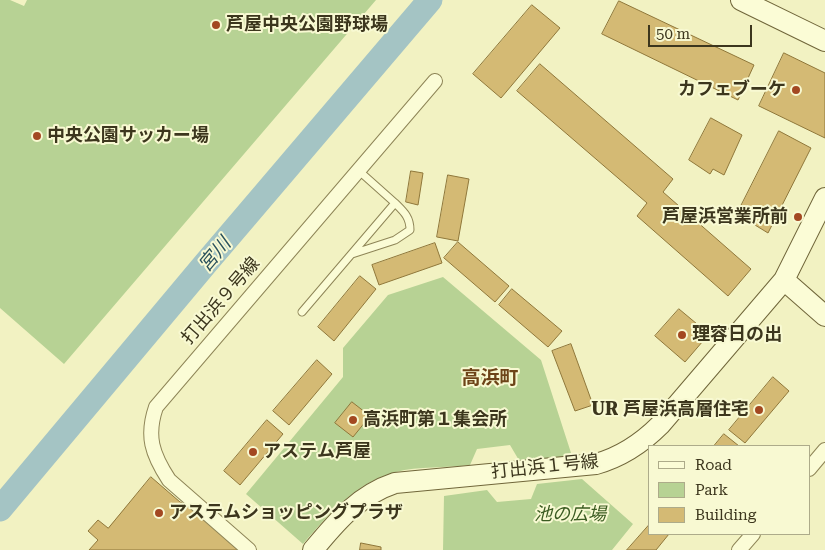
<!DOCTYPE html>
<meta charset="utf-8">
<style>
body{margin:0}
#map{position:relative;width:825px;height:550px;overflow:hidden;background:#f2f2c2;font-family:"Roboto Serif",serif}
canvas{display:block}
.legend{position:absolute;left:648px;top:445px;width:162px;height:90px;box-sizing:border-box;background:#f8f9d2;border:1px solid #adab8a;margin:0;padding:6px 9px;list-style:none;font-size:15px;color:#3c361d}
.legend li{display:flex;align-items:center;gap:10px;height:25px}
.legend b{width:25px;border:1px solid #adab8a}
.scale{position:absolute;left:648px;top:25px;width:104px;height:22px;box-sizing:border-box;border:2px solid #3c361d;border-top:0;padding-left:6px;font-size:15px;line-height:18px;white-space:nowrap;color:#3c361d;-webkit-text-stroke:4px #f8f9d2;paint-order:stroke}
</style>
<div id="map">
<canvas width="825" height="550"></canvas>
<ul class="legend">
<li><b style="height:6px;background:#fbfcd6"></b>Road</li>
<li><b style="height:14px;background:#b7d294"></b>Park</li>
<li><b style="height:14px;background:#d4ba74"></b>Building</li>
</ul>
<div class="scale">50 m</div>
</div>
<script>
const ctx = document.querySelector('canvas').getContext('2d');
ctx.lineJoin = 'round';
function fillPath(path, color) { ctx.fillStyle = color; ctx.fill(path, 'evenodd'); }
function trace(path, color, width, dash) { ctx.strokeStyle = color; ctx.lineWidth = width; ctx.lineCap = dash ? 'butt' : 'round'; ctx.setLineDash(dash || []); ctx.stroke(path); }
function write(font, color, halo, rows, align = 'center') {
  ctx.font = font + ' "Roboto Serif","Noto Sans JP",serif'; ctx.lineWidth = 4; ctx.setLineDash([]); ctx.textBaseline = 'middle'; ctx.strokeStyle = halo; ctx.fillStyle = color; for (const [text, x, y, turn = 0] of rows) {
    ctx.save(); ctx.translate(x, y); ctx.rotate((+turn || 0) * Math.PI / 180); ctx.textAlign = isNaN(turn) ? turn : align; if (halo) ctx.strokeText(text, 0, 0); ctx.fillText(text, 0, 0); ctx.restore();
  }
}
fillPath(new Path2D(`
 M0,0h10l14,6 3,-6h349l-312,364 -64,-56z
 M443,277l98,83 31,96 -52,6 -10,-17 -33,4 -7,16c-23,3 -52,1 -74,7 -40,10 -67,42 -93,72l-57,-50 97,-117v-29l45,-53z
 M582,479l51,45 -21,26h-169l1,-54 43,-6 10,12 34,-3 6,-15z`), '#b7d294');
trace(new Path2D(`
 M0,509l206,-246 224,-263`), '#a4c4c4', 25);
const building = new Path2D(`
 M619,1l135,64 -16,35 -136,-66z
 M532,5l28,23 -59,70 -28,-24z
 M784,53l41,20v65l-66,-32z
 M540,64l133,115 -10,13 88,77 -23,27 -91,-80 10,-13 -130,-112z
 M711,118l31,17 -18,40 -11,-6 -3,5 -21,-14z
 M779,131l32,17 -43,85 -31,-19z
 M411,171l12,2 -5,32 -12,-3z
 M448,175l21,4 -11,62 -21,-4z
 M458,242l51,44 -14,16 -51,-44z
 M435,243l7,20 -63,22 -7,-20z
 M360,276l16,13 -42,52 -16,-14z
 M512,289l50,42 -14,16 -49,-42z
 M679,309l30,25 -24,28 -30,-26z
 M571,344l22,61 -18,6 -23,-60z
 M317,360l15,14 -43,51 -16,-14z
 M773,377l16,14 -44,52 -16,-13z
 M352,402l18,14 -17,21 -18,-14z
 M267,420l16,14 -43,51 -16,-14z
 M724,434l15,12h-25z
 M151,477l29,25 9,4 50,44h-150l9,-10 -10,-9 10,-11 10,8z
 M649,525v9h20l-13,16h-29z
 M361,543l20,4v3h-21z`);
fillPath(building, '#d4ba74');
trace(building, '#8f773a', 1);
const lane = new Path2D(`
 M352,254l43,-14 15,-10c0,-13 -6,-18 -15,-27
 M302,312l93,-109 -37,-33`);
const street = new Path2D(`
 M809,469l16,-19
 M249,550l-80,-70c-17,-26 -23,-44 -13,-73l279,-326
 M739,550l14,-16`);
const secondary = new Path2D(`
 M741,0l84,41
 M784,280l41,36
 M313,550c24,-29 46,-55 82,-67l201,-19c25,-7 45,-20 64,-39l124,-145 41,-82`);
trace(lane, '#8e8557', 9);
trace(street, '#8e8557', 16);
trace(secondary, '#70663a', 22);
trace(lane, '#fbfcd6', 7);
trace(street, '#fbfcd6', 14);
trace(secondary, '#fbfcd6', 20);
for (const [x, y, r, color] of [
 [216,25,5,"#a34821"],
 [796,90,5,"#a34821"],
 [37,136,5,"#a34821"],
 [798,217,5,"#a34821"],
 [682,335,5,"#a34821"],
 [759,410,5,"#a34821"],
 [353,420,5,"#a34821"],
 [253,452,5,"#a34821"],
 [159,513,5,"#a34821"]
]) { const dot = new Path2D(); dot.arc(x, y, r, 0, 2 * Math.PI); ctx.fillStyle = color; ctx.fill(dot); trace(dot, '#f8f9d2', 2); }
write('bold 18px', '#3c361d', '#f8f9d2', [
 ["芦屋中央公園野球場",226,25],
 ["カフェブーケ",786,90,"right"],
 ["中央公園サッカー場",47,136],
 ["芦屋浜営業所前",788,217,"right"],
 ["理容日の出",692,335],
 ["UR 芦屋浜高層住宅",749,410,"right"],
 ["高浜町第１集会所",363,420],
 ["アステム芦屋",263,452],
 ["アステムショッピングプラザ",169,513]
], 'left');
write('18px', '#3c361d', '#f8f9d2', [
 ["打出浜９号線",221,301,-49],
 ["打出浜１号線",545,467,-6]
]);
write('italic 18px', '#3a5b21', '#f8f9d2', [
 ["池の広場",570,515]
]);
write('italic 19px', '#2a515d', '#f8f9d2', [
 ["宮川",215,255,-50]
]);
write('bold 19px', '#6d4418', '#f8f9d2', [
 ["高浜町",490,378]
]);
</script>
